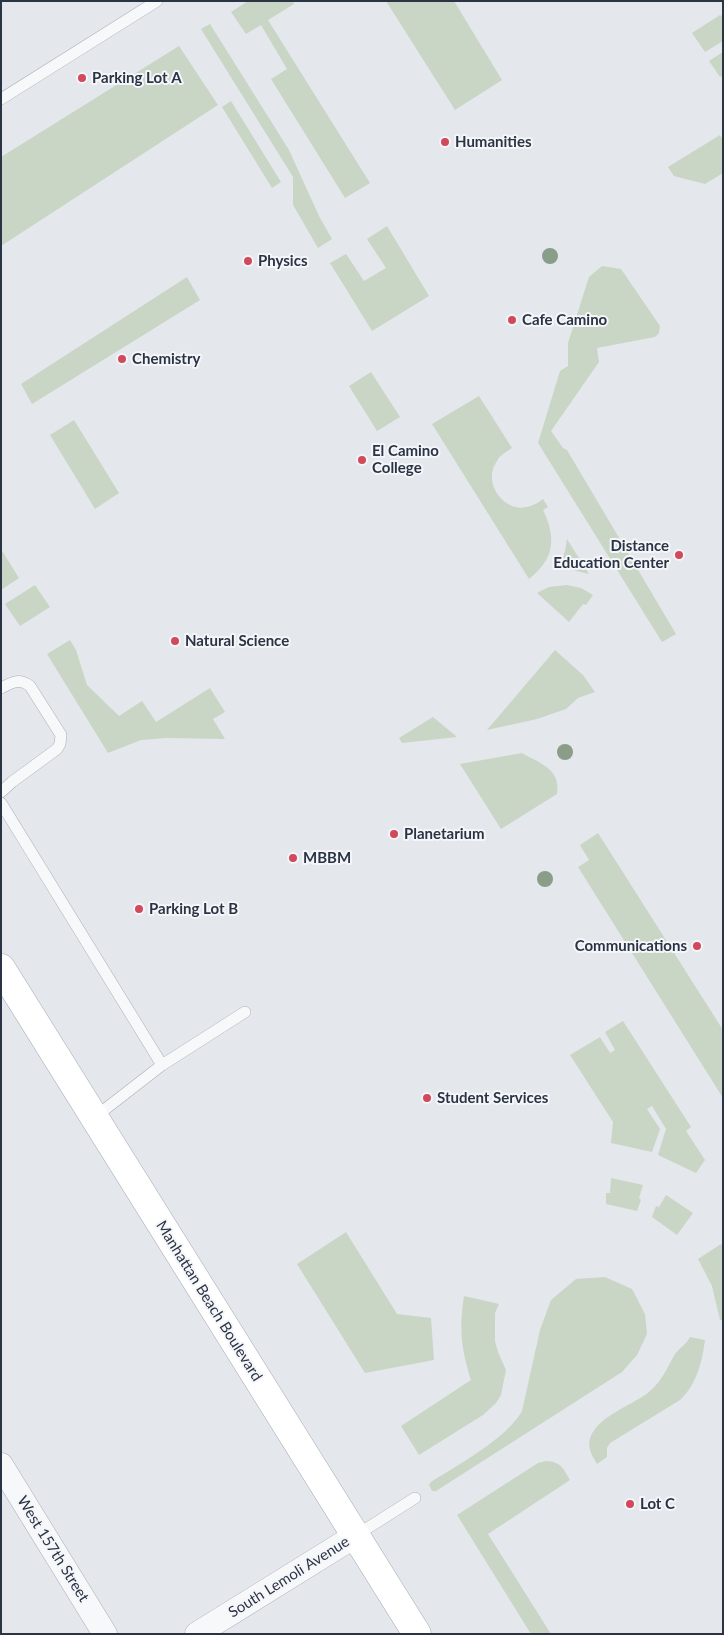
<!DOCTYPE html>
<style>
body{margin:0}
#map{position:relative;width:724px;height:1635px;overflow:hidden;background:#e4e7ec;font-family:Lato,sans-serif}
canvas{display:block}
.frame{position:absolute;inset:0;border:2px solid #2b3445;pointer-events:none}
</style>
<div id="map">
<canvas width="724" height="1635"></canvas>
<div class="frame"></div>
</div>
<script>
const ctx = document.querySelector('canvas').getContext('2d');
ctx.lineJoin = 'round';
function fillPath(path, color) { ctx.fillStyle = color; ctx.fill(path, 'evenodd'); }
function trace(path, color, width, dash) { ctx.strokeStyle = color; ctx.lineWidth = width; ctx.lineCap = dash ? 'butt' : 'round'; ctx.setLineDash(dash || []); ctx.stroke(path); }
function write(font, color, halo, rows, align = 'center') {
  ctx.font = font + ' Lato,sans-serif'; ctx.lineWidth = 4; ctx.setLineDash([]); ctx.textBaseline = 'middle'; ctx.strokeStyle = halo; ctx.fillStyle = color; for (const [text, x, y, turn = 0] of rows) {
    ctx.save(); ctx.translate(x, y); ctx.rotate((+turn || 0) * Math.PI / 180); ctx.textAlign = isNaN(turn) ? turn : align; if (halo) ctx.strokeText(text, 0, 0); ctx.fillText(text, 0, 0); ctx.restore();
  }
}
fillPath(new Path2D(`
 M248,1h45l1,3 -26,16 102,163 -25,15 -74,-119 16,-10 -26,-44 -15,9 -15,-22z
 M386,1h68l48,79 -47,30z
 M720,15l3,2v24l-18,11 -13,-19z
 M210,24l79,126 30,66 13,23 -14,9 -25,-43v-28l-92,-148z
 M179,46l39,59 -217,141v-89z
 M723,52v23l-3,2 -11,-16z
 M231,101l50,81 -9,6 -50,-81z
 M720,135l3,5v33l-18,11 -31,-8 -6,-9z
 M387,226l42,70 -57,35 -42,-68 16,-9 18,27 22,-13 -19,-29z
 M602,266l19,3 39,57 -1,7 -4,4 -58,11 2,14 -48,69 12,17 4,2 109,184 -14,8 -124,-199 22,-72 8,-5v-23l21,-66z
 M187,277l13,23 -168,104 -11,-20z
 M371,372l29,45 -23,14 -28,-45z
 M479,396l33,52c-6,4 -12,7 -15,13 -11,15 -3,36 13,44 11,6 24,1 33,-6l5,8 -5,3c14,29 11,49 -14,69l-97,-155z
 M74,420l45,73 -24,16 -45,-74z
 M567,539l22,35 -20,-5h-10l6,-18z
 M1,549l18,29 -18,12z
 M35,585l15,22 -30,19 -15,-22z
 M567,585l14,3 12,7 -7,10 -3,-1 -14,18 -32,-29 12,-6z
 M70,640l6,10 11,35 32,31 23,-15 14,21 54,-34 15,24 -12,7 12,20 -59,-1 -25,2 -33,13 -61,-99z
 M555,650l28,25 12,17 -17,6 -12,11 -29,10 -50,11z
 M433,717l24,20 -55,6 -3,-5z
 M522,753c19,11 39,16 35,41l-56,35 -41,-65z
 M598,833l125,197v68l-145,-231 11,-7 -9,-15z
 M623,1021l68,106 -5,4 19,29 -9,13 -38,-18 8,-26 -14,-23 -5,3 13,20 -8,23 -41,-9 2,-21 -43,-67 30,-18 10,16 5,-3 -10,-18z
 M611,1178l32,7 -4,13 2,2 -4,11 -31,-7v-11h4z
 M666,1195l27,18 -16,22 -25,-18 4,-11 3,1z
 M346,1232l51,82 34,4 3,42 -69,13 -68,-109z
 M721,1244l2,3v73h-3l-8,-34 -14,-27z
 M605,1277l27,12 13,25 2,20 -10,21 -15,17 -186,119h-4l-3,-6 2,-3c28,-18 75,-43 91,-71l18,-81 11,-30 25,-21z
 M464,1296l35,8 -4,9v28l3,11 8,18 -5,25 -5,8 -13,12 -64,40 -18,-29 70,-46c-10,-32 -12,-51 -7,-84z
 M690,1337l15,3c-3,22 -8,44 -25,60l-70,43 -3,5v9l-10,7c-3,-5 -6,-10 -7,-14 -6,-30 41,-43 59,-58 13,-11 18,-24 26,-38 4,-6 11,-9 15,-17z
 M546,1461c15,1 17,7 24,19l-82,54 63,100h-20l-74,-119 81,-52z`), '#c9d6c5');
const lane = new Path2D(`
 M1,99l156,-98
 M1,792l11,-10 45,-33 3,-5 1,-9 -31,-49c-11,-8 -17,-4 -29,2
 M1,803l161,262
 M95,1117l67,-52 83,-53
 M355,1536l60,-38`);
const street = new Path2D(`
 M1,1465l104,169
 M197,1634l158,-98`);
const primary = new Path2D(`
 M1,968l416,666`);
trace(lane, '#a9aeb7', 12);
trace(street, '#a9aeb7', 25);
trace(primary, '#a3abb8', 29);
trace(lane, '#f7f8fa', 11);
trace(street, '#f7f8fa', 24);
trace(primary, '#fff', 28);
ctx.fillStyle = '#899d89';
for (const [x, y] of [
 [550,256],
 [565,752],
 [545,879]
]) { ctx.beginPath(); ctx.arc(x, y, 8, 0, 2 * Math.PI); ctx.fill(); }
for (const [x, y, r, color] of [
 [82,78,5,"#d1495b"],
 [445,142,5,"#d1495b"],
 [248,261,5,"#d1495b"],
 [512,320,5,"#d1495b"],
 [122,359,5,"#d1495b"],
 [362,460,5,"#d1495b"],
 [679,555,5,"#d1495b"],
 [175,641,5,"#d1495b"],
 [394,834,5,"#d1495b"],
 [293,858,5,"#d1495b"],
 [139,909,5,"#d1495b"],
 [697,946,5,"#d1495b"],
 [427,1098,5,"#d1495b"],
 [630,1504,5,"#d1495b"]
]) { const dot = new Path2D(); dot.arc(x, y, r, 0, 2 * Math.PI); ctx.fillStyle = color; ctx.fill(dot); trace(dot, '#f4f6f9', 2); }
write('bold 15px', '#2b3445', '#f4f6f9', [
 ["Parking Lot A",92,78],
 ["Humanities",455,142],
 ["Physics",258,261],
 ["Cafe Camino",522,320],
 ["Chemistry",132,359],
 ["El Camino",372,451],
 ["College",372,468],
 ["Distance",669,546,"right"],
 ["Education Center",669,563,"right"],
 ["Natural Science",185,641],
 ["Planetarium",404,834],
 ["MBBM",303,858],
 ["Parking Lot B",149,909],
 ["Communications",687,946,"right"],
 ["Student Services",437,1098],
 ["Lot C",640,1504]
], 'left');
write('15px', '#2b3445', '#f4f6f9', [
 ["Manhattan Beach Boulevard",209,1301,58],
 ["West 157th Street",53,1549,58],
 ["South Lemoli Avenue",289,1577,-32]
]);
</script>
